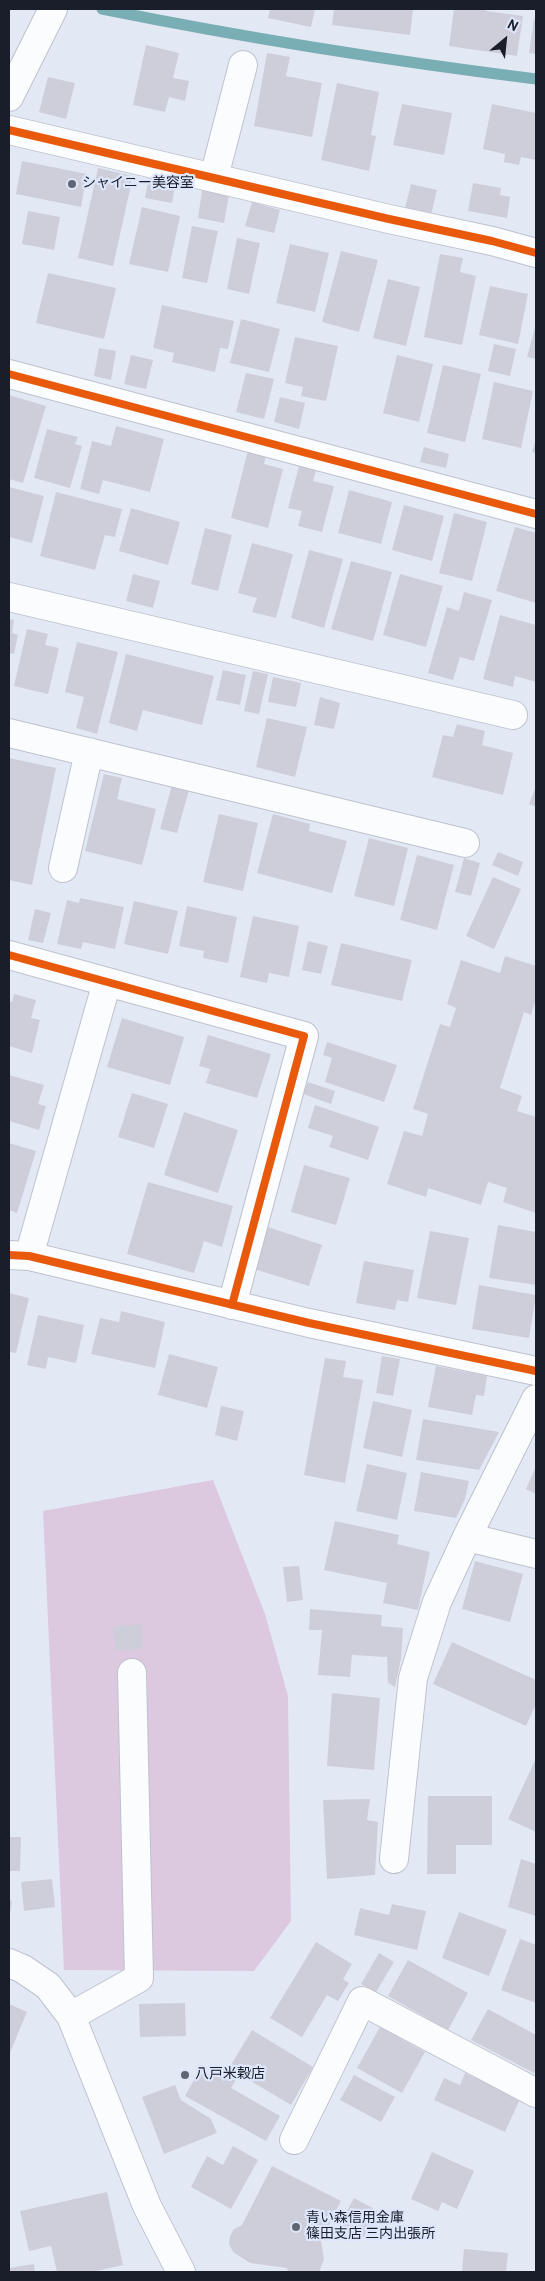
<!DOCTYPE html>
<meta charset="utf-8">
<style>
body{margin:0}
#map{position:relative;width:545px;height:2281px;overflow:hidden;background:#e3e9f4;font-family:Overpass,sans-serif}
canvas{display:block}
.frame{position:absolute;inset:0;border:10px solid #191e2a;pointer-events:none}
.north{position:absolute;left:480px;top:15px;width:50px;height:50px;-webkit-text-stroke:4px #dde6fa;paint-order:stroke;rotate:28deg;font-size:14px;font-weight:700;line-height:20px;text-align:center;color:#191e2a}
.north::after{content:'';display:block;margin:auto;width:18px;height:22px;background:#191e2a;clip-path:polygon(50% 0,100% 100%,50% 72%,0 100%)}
</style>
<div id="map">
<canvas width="545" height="2281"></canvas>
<div class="frame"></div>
<div class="north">N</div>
</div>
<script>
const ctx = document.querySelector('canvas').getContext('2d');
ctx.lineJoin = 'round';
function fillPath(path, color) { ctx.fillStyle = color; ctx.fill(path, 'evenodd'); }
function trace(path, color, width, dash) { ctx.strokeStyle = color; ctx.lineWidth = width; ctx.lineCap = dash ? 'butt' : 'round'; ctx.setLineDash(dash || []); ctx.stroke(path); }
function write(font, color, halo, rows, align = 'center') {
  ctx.font = font + ' Overpass,"Noto Sans JP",sans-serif'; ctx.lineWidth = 4.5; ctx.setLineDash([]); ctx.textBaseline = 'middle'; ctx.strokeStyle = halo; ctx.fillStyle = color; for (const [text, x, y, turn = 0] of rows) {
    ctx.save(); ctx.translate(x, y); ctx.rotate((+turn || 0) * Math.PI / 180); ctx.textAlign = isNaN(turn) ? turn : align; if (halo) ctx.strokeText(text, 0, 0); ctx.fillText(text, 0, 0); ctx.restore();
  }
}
fillPath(new Path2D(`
 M213,1480l52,134 23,82 3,225 -37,50 -190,-1 -21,-459z`), '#dcc9df');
trace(new Path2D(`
 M102,9c144,29 289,52 434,70`), '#7aaeb5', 11);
fillPath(new Path2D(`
 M270,9h45l-4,18 -43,-9z
 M334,9h79l-3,26 -78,-10z
 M454,9h32v2l37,5 -6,40 -68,-10z
 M534,19h2v35l-7,-1z
 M146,45l33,8 -6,25 16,3 -4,20 -16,-4 -4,15 -32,-7z
 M267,53l23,4 -4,19 36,7 -10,54 -58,-11z
 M48,77l27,6 -9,36 -27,-7z
 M337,83l42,9 -8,43 5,1 -7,35 -48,-11z
 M402,104l50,9 -8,42 -51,-10z
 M492,104l44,9v47l-15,-3 -2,8 -15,-3 1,-8 -22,-5z
 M22,161l65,13 -6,33 -65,-13z
 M98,168l35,8 -20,90 -35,-8z
 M149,176l27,5 -4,22 -27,-5z
 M473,183l28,5 -1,7 10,2 -3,21 -39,-7z
 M411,184l26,6 -6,25 -26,-7z
 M202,190l27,5 -5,28 -26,-5z
 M252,202l28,8 -6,23 -29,-7z
 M142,207l38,9 -12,56 -39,-8z
 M28,211l32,6 -6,33 -32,-6z
 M192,226l26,5 -11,52 -25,-5z
 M237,238l23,5 -11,51 -22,-5z
 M290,244l39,9 -14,59 -39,-9z
 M341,251l37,9 -19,72 -37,-10z
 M440,254l23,4 -3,14 16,4 -14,69 -38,-8z
 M48,273l68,15 -12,51 -68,-16z
 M388,279l32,8 -14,59 -33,-8z
 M490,286l38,8 -10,50 -39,-9z
 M162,305l72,16 -6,28 -8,-1 -5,24 -43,-10 2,-9 -21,-5z
 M241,319l39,10 -11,43 -39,-9z
 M536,324v35l-9,-2z
 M295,337l43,9 -12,55 -25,-5 2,-9 -18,-4z
 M494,344l22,5 -6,27 -22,-5z
 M99,348l17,3 -5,29 -17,-4z
 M131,355l22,5 -7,29 -22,-5z
 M397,355l36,9 -14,58 -36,-9z
 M443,365l38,9 -16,68 -38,-9z
 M246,373l28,6 -10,40 -28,-7z
 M494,382l39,9 -12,57 -39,-9z
 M9,395l37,11 -23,77 -14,-4z
 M280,397l25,6 -6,26 -25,-7z
 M116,426l48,13 -14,53 -47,-12 -4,14 -19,-5 12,-48 19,5z
 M47,429l31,8 -3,7 7,2 -12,42 -36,-10z
 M536,439v14l-4,-1z
 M424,447l25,7 -3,14 -26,-6z
 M248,450l18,5 -2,9 19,5 -15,59 -37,-10z
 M299,466l17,4 -3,11 21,5 -12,46 -24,-6 4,-15 -14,-3z
 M9,487l35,9 -12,47 -23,-6z
 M349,490l43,12 -11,42 -43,-11z
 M56,492l66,17 -7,28 -10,-2 -10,35 -55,-14z
 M404,505l40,11 -12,45 -40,-11z
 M131,508l49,14 -12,43 -49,-14z
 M454,513l33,9 -15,59 -33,-8z
 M515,527l21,6v70l-40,-12z
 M205,528l27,7 -14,56 -27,-7z
 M252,543l41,11 -17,64 -24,-6 5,-14 -19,-5z
 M309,550l34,9 -19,69 -33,-10z
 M351,561l41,11 -19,69 -42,-12z
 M133,574l27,7 -7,27 -27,-7z
 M400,574l43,12 -17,61 -43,-12z
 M464,592l28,8 -18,61 -14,-4 -7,23 -25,-7 19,-66 12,4z
 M500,615l36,10v57l-21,-6 -2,11 -30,-8z
 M9,619l5,1 -2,13 6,2 -4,19 -5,-1z
 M27,629l21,5 -3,11 14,3 -11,46 -34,-8z
 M77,642l41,10 -21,82 -21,-6 8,-31 -19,-5z
 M126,654l88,22 -12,49 -59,-15 -6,21 -28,-8z
 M223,670l23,5 -6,30 -24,-5z
 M253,671l15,3 -9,40 -15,-3z
 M273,677l28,6 -5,24 -28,-5z
 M320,697l20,6 -6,26 -20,-4z
 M267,718l40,9 -12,50 -39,-10z
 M457,724l28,7 -3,14 31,8 -10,42 -71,-18 11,-42 10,2z
 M9,758l47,10 -24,117 -23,-5z
 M104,774l18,4 -5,21 39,10 -14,56 -57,-14z
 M172,785l17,5 -12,43 -17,-4z
 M536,786v21l-7,-3z
 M219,814l39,9 -15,68 -40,-9z
 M273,814l37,10 -1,7 38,10 -15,52 -75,-20z
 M369,838l39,10 -14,58 -40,-10z
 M498,852l25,10 -5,14 -26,-11z
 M417,855l37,10 -17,65 -37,-10z
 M464,858l16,5 -9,33 -16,-4z
 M493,877l28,12 -27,60 -28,-13z
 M80,898l44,9 -9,42 -32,-7 -2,7 -24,-5 10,-44 12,3z
 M134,901l44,10 -10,43 -44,-10z
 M187,906l50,11 -9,46 -25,-5 1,-7 -25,-5z
 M35,909l16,4 -8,30 -15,-3z
 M253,916l46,10 -10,51 -20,-4 -2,10 -27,-6z
 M308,941l20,5 -7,28 -19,-4z
 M341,943l71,17 -10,41 -71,-16z
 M505,956l31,10v33l-5,16 -7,-3 -24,76 22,8 -5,15 19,6v96l-33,-11 4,-14 -19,-6 -7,23 -53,-17 -2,9 -39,-13 17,-53 18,5 6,-22 -15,-5 27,-85 10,3 6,-19 -9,-4 14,-44 39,13z
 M14,994l22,6 -5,18 9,2 -8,33 -23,-7v-45l3,1z
 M122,1018l62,19 -14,48 -63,-18z
 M208,1035l63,19 -14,44 -51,-15 4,-14 -11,-3z
 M327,1042l70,23 -13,37 -59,-20 7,-24 -9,-3z
 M9,1075l35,10 -6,19 8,2 -7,24 -30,-9z
 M308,1082l27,9 -4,13 -28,-10z
 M132,1093l36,11 -14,44 -36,-11z
 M315,1105l64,22 -11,33 -39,-13 4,-11 -25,-8z
 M184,1112l54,18 -20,63 -54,-18z
 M9,1143l27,8 -19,62 -8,-3z
 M304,1165l46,13 -14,47 -45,-13z
 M148,1182l85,24 -11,41 -18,-6 -10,32 -67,-19z
 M498,1225l38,7v53l-47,-7z
 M268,1227l54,18 -13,41 -55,-17z
 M430,1231l39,7 -13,67 -39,-7z
 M364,1261l50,9 -6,32 -11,-2 -2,10 -39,-7z
 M479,1285l57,10 -7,43 -57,-9z
 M9,1293l20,5 -13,55 -7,-1z
 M121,1311l44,11 -10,46 -64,-14 9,-36 19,4z
 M38,1315l46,10 -8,38 -28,-6 -2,12 -19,-4z
 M169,1354l49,13 -11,41 -49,-13z
 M382,1356l18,3 -7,37 -17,-3z
 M325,1358l21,3 -3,16 20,3 -18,103 -41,-8z
 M436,1366l51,10 -3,20 -8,-1 -4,20 -44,-8z
 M373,1401l39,9 -10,47 -39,-9z
 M221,1406l23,5 -7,30 -22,-6z
 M423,1419l76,13 -20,38 -63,-10z
 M367,1464l40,9 -10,47 -41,-9z
 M536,1466v28l-10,-5z
 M421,1472l48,9 -4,18 -9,19 -42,-7z
 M335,1521l64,14 -2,9 33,8 -12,58 -35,-7 4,-20 -63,-13z
 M475,1561l48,13 -13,48 -48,-13z
 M299,1566l4,34 -16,2 -4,-35z
 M310,1609l72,6 -1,11 22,2 -2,31 -6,28 -7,-4 -1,-26 -35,-2 -2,22 -32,-2 4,-45h-13z
 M142,1624l1,25 -28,2 -2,-25z
 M452,1642l84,38v24l-10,22 -93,-42z
 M332,1693l48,5 -6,72 -47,-4z
 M536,1758v74l-28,-13z
 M428,1796h64v49h-36v29h-29z
 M370,1799l-3,21 11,2 -3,53 -48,4 -4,-79z
 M9,1837h12l-1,34h-11z
 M521,1859l15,5v52l-28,-9z
 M52,1879l3,28 -31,4 -3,-29z
 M9,1900l3,1 -2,12h-1z
 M392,1904l34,7 -9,39 -63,-15 6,-27 29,7z
 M459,1912l48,18 -18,46 -47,-18z
 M520,1939l16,6v58l-35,-13z
 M316,1942l36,22 -9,15 6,4 -11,18 -11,-6 -25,42 -32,-19z
 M379,1953l15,9 -18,30 -15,-8z
 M408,1960l60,33 -20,37 -60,-34z
 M185,2003l1,33 -46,1 -1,-33z
 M9,2004l18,8 -18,43z
 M488,2009l48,26v35l-2,3 -63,-33z
 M380,2027l45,25 -23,41 -45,-25z
 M252,2030l61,37 -22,38 -62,-37z
 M217,2067l20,11 -6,10 49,28 -14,25 -81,-45 14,-25 12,6z
 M465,2073l55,26 -15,33 -71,-32 10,-22 16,7z
 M354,2075l41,22 -14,25 -41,-22z
 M175,2085l6,15 30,19 6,14 -53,21 -22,-57z
 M233,2146l25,14 -27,49 -40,-22 16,-31 16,9z
 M432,2152l42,19 -17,38 -15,-7 -4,9 -27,-12z
 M272,2166l69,35 -20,40 3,18 -5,13h-31l-1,-4 -37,-5 -17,-11 -4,-8 1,-8 4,-7 8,-4z
 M107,2192l16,73 -31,7h-35l-6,-26 -22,5 -9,-40z
 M354,2198l24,13 -14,26 -24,-13z
 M464,2249l44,4 -2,19h-44z
 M34,2264l1,8h-26v-4z`), '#ceceda');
const minor = new Path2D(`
 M9,97l44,-88
 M9,130l380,89 103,22 44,12
 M214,177l29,-112
 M9,374l527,140
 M9,597l504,118
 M9,733l456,110
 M63,868l26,-116
 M9,955l295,81 -72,269
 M9,1255l20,1 280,67 227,48
 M29,1256l78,-274
 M536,1399l-69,138 69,17
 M394,1859l19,-181 24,-76 30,-65
 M9,1963l14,6 25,17 23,30 76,190 34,66
 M71,2016l68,-38 -7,-305
 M294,2140l68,-139 174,92`);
trace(minor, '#bec2ce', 30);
trace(minor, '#fbfcfd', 28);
trace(new Path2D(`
 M9,130l380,89 103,22 44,12
 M9,374l527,140
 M9,955l295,81 -72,269
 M9,1255l20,1 280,67 227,48`), '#e8590c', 8);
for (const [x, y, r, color] of [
 [72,184,5,"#606571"],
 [185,2075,5,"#606571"],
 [296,2227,5,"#606571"]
]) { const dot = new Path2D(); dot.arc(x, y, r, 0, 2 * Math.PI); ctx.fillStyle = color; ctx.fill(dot); trace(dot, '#dde6fa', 2); }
write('14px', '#191e2a', '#dde6fa', [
 ["シャイニー美容室",82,184],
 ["八戸米穀店",195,2075],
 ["青い森信用金庫",306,2219],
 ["篠田支店 三内出張所",306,2235]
], 'left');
</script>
